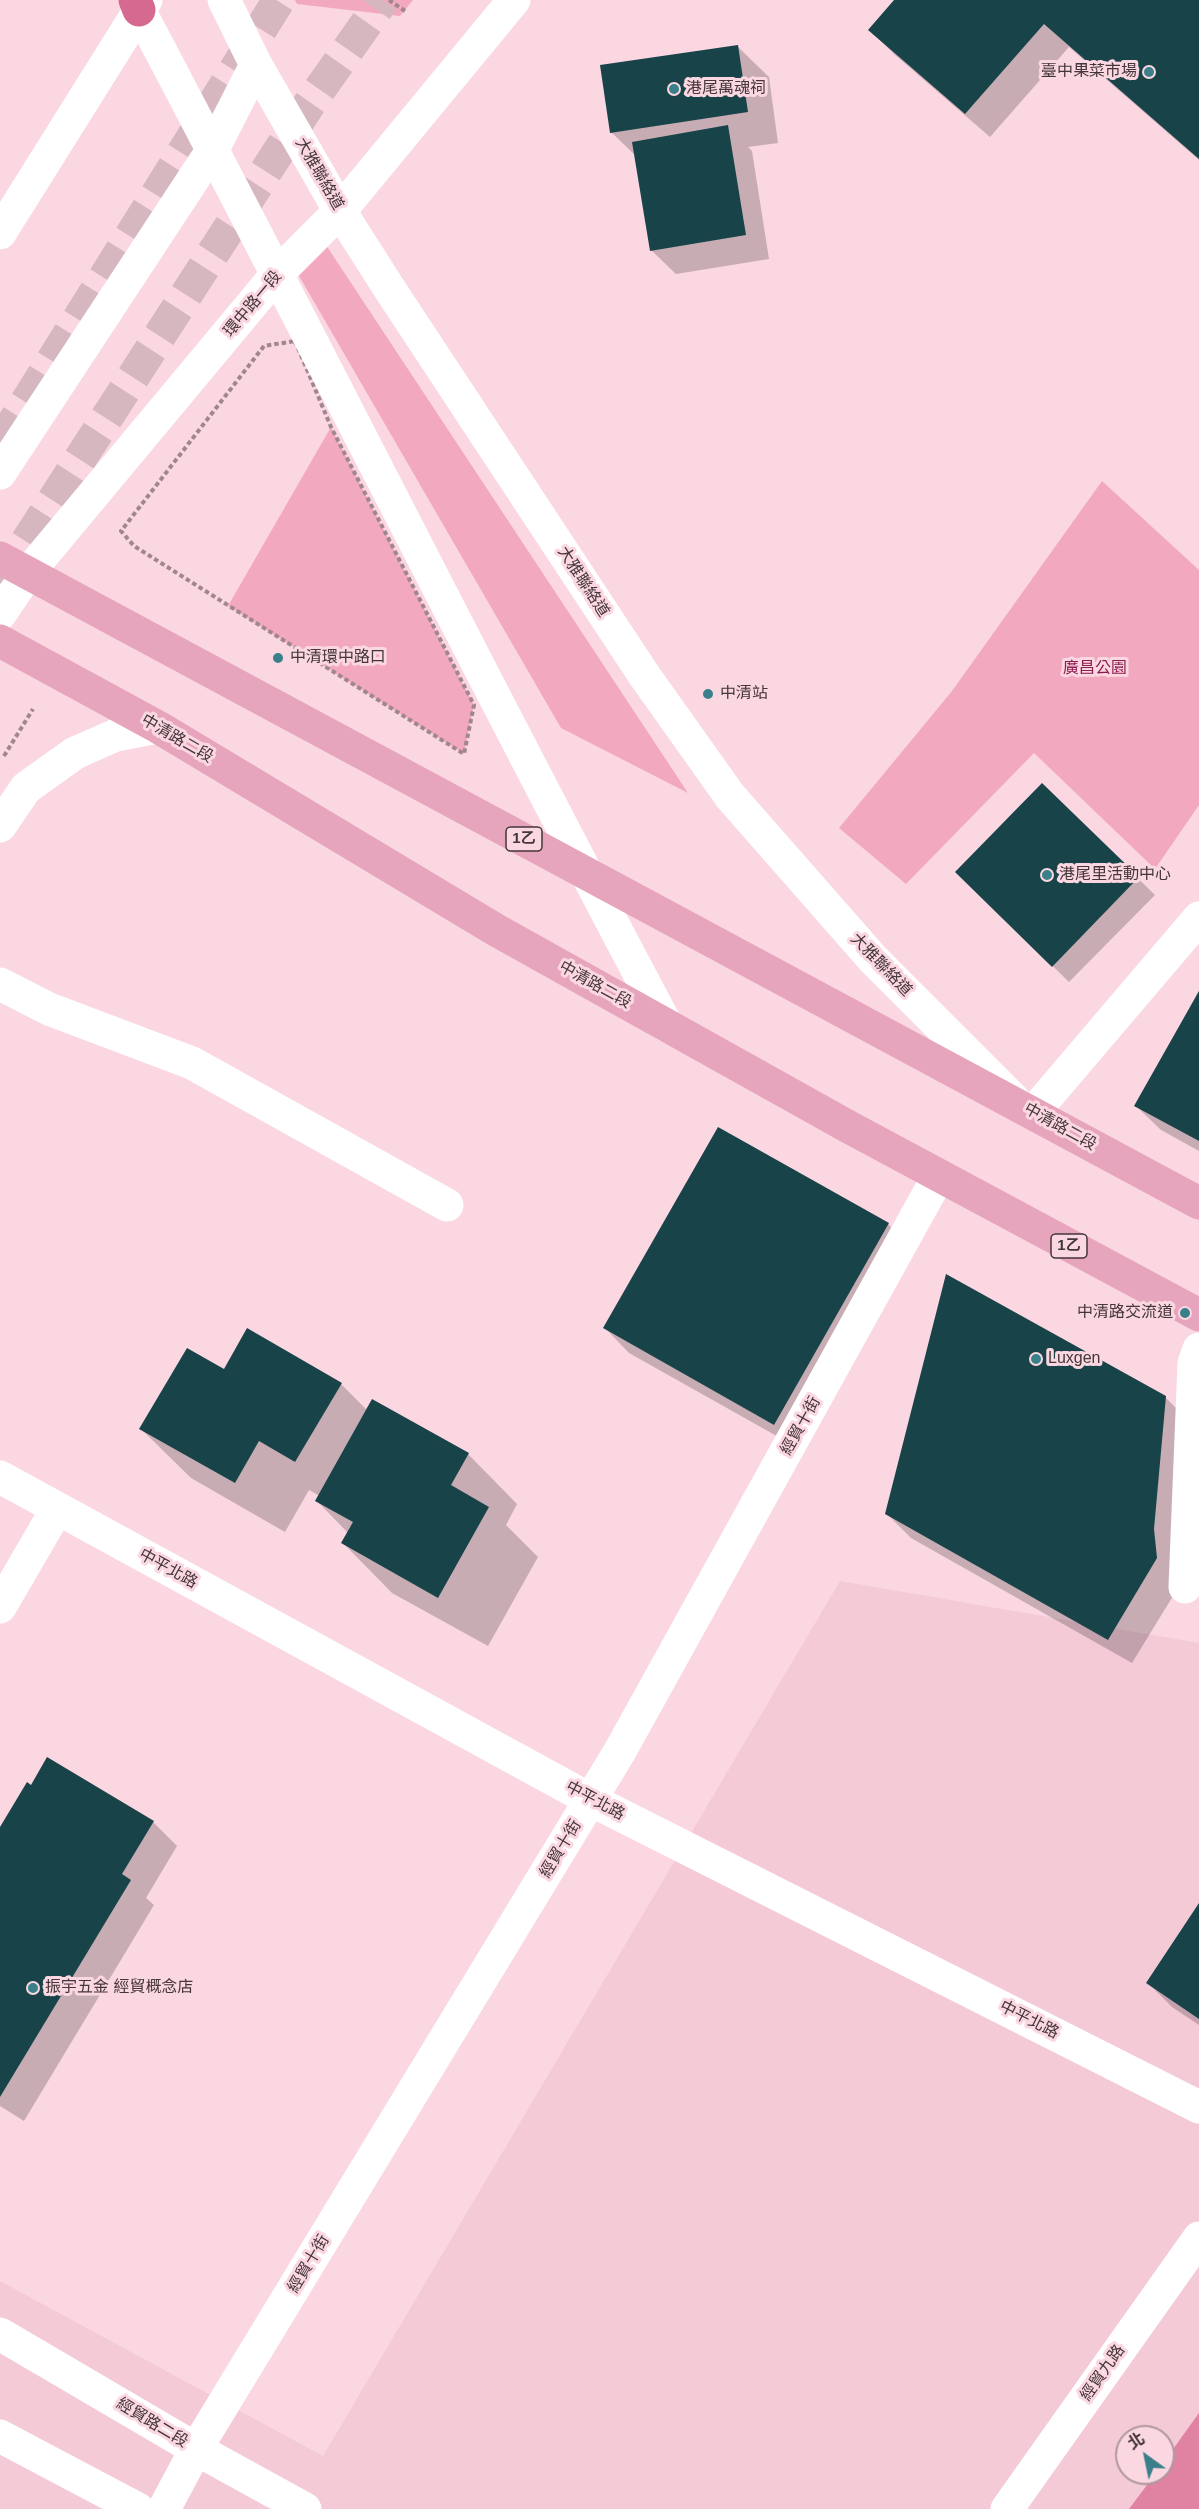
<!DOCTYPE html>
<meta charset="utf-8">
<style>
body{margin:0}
#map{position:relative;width:1199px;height:2509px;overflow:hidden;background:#fad7e1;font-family:Helvetica,"Noto Sans TC",sans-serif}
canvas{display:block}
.north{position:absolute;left:1115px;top:2425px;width:60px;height:60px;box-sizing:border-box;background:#fad7e1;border:2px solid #b1979e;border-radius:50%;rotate:327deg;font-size:16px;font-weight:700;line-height:24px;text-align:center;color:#44363a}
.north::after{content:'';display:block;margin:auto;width:21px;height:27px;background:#39808a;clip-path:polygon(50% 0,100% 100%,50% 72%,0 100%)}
</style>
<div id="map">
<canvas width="1199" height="2509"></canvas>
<div class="north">北</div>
</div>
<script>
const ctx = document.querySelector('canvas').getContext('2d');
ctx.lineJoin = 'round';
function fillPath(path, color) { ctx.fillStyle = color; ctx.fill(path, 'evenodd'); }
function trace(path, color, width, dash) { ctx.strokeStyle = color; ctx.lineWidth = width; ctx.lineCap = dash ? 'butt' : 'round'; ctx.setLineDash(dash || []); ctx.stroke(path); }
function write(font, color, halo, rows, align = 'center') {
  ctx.font = font + ' Helvetica,"Noto Sans TC",sans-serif'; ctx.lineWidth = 6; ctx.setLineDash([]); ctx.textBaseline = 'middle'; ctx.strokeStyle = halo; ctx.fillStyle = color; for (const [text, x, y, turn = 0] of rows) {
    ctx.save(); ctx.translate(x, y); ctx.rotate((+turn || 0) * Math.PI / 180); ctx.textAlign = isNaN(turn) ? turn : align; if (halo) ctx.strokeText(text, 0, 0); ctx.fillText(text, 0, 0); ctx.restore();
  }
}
fillPath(new Path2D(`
 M840,1581l359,62v866h-1199v-228l323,175zM1127,2437h36v36h-36z`), '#f4cad7');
fillPath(new Path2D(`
 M295,0h118l-13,16 -103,-12z
 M322,239l366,554 -127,-65 -266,-459z
 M331,427l143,278 -10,49 -236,-148z
 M1102,481l97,89v235l-44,64 -121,-116 -128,131 -67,-56 113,-137z`), '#f2a9c0');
fillPath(new Path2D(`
 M1199,2413v96h-70l27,-36h7v-10z`), '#e082a2');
fillPath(new Path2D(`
 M896,0h303v160l-130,-113 -79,90 -96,-83 -24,-24z
 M737,46l32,31 9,66 -30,4 4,4 17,108 -93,15 -25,-24 -15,-94 -25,-24z
 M1042,785l113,110 -86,87 -112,-110z
 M1199,991v160l-38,-21 -25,-24z
 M888,1224l24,24 -114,200 -169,-95 -24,-25z
 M225,1371l116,13 27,27 100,43 49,50 -11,21 32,32 -50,89 -96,-53 -49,-50 5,-10 -31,-32 3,-5 -11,-6 -24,42 -94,-54 -50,-49z
 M1165,1397l25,25 -9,161 -49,80 -221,-125 -24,-24z
 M31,1787l122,35 24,24 -31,52 8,7 -130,216 -24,-15v-276z
 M1199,1906v119l-27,-18 -24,-24z`), '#0003');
fillPath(new Path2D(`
 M894,0h305v159l-155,-135 -79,90 -97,-84z
 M738,45l10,67 -138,21 -10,-68z
 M728,125l18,110 -96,16 -18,-109z
 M1042,783l97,94 -87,90 -97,-95z
 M1199,991v150l-65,-35z
 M718,1127l171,96 -115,202 -171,-97z
 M946,1274l220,122 -12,133 3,29 -49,82 -223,-126z
 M247,1328l95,55 -47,79 -36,-21 -24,42 -96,-54 48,-81 37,21z
 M372,1399l97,54 -18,32 38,22 -51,91 -97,-55 12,-21 -38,-21z
 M47,1757l107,64 -32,53 9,6 -131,217v-270l27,-45 4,3z
 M1199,1903v116l-53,-36z`), '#184349');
trace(new Path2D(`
 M0,444l279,-444
 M0,583l310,-480 73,-103`), '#d6b7c0', 33, [33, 16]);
trace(new Path2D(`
 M389,0l16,11
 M295,341l36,86 143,278 -10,49 -330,-208 -13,-15 143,-185z
 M4,756l29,-47`), '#a0878e', 4, [4.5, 3]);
trace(new Path2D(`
 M224,0l32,65 84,146 49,77 255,387 86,121 143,163 141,141
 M139,10c179,338 348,679 528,1016
 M0,233l146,-233
 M0,473l213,-324 43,-84
 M0,614l28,-41 249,-299 63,-63 174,-211
 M0,826l26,-38 49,-35 41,-18 42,-8
 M0,984l49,25 143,54 255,142
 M1033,1113l166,-195
 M0,1477l591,323 608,307
 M1185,1587l9,-224 5,-14
 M0,1607l57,-98
 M0,2334l196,115 109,60
 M0,2436l138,73
 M164,2509l32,-60 424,-698 318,-574
 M1007,2509l192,-271`), '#fff', 33);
trace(new Path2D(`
 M0,558l1199,645
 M0,641l158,86 338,203 351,196 352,189`), '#e6a5bc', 33);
trace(new Path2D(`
 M135,0l4,10`), '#d66990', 33);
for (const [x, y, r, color] of [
 [1149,72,6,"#39808a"],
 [674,89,6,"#39808a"],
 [278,658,6,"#39808a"],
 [708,694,6,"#39808a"],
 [1047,875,6,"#39808a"],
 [1185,1313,6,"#39808a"],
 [1036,1359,6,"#39808a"],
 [33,1988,6,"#39808a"]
]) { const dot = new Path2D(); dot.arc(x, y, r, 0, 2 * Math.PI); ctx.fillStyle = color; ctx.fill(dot); trace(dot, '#fad7e1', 2); }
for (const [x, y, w] of [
 [524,839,36],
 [1069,1246,36]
]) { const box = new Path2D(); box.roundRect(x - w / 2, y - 12, w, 24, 4.5); ctx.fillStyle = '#fad7e1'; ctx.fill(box); trace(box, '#44363a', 1.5); }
write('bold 15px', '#44363a', null, [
 ["1乙",524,839],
 ["1乙",1069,1246]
]);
write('16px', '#44363a', '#fad7e1', [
 ["臺中果菜市場",1137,72,"right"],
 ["港尾萬魂祠",686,89],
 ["中清環中路口",290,658],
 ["中清站",720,694],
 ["港尾里活動中心",1059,875],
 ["中清路交流道",1173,1313,"right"],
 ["Luxgen",1048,1359],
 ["振宇五金 經貿概念店",45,1988]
], 'left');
write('16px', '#44363a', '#fad7e1', [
 ["大雅聯絡道",319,174,60],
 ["環中路一段",253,304,-50],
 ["大雅聯絡道",583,582,57],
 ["中清路二段",177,739,30],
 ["大雅聯絡道",881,965,46],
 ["中清路二段",595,985,29],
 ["中清路二段",1060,1127,29],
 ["經貿十街",801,1426,-61],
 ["中平北路",168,1569,29],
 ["中平北路",595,1801,28],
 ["經貿十街",561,1849,-59],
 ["中平北路",1029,2020,27],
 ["經貿十街",309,2264,-59],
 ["經貿九路",1103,2373,-55],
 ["經貿路二段",152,2423,31]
]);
write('16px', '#8c1d4e', '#fad7e1', [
 ["廣昌公園",1095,669]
]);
</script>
